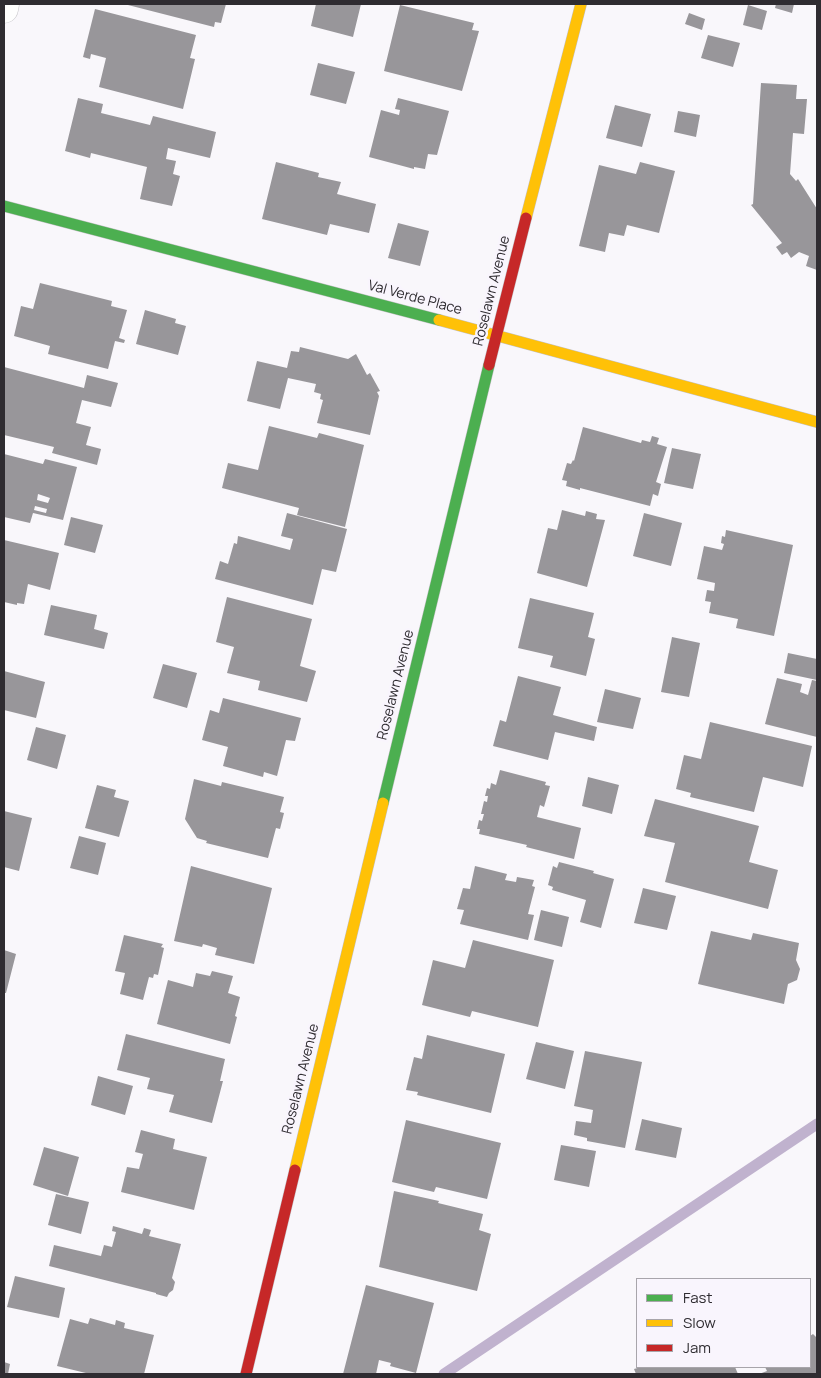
<!DOCTYPE html>
<style>
body{margin:0}
#map{position:relative;width:821px;height:1378px;overflow:hidden;background:#f9f7fb;font-family:Manrope,sans-serif}
canvas{display:block}
.frame{position:absolute;inset:0;border:5px solid #2f2c31;pointer-events:none}
.legend{position:absolute;left:636px;top:1278px;width:175px;height:90px;box-sizing:border-box;background:#f9f5fd;border:1px solid #a8a5ab;margin:0;padding:6px 9px;list-style:none;font-size:15px;color:#2f2c31}
.legend li{display:flex;align-items:center;gap:10px;height:25px}
.legend b{width:25px;border:1px solid #a8a5ab}
</style>
<div id="map">
<canvas width="821" height="1378"></canvas>
<div class="frame"></div>
<ul class="legend">
<li><b style="height:6px;background:#4caf50"></b>Fast</li>
<li><b style="height:6px;background:#ffc107"></b>Slow</li>
<li><b style="height:6px;background:#c62828"></b>Jam</li>
</ul>
</div>
<script>
const ctx = document.querySelector('canvas').getContext('2d');
ctx.lineJoin = 'round';
function trace(path, color, width, dash) { ctx.strokeStyle = color; ctx.lineWidth = width; ctx.lineCap = dash ? 'butt' : 'round'; ctx.setLineDash(dash || []); ctx.stroke(path); }
function fillPath(path, color) { ctx.fillStyle = color; ctx.fill(path, 'evenodd'); }
function write(font, color, halo, rows, align = 'center') {
  ctx.font = font + ' Manrope,sans-serif'; ctx.lineWidth = 5; ctx.setLineDash([]); ctx.textBaseline = 'middle'; ctx.strokeStyle = halo; ctx.fillStyle = color; for (const [text, x, y, turn = 0] of rows) {
    ctx.save(); ctx.translate(x, y); ctx.rotate((+turn || 0) * Math.PI / 180); ctx.textAlign = isNaN(turn) ? turn : align; if (halo) ctx.strokeText(text, 0, 0); ctx.fillText(text, 0, 0); ctx.restore();
  }
}
trace(new Path2D(`
 M444,1374l373,-250`), '#c0b2ce', 11);
fillPath(new Path2D(`
 M124,4h102l-5,19 -6,-1 -1,5z
 M316,4h45l-8,33 -42,-11z
 M776,4h18l-2,9 -17,-5z
 M400,5l74,18 -2,7 7,1 -17,60 -78,-20z
 M748,5l19,6 -5,19 -19,-5z
 M95,9l101,26 -6,23 5,1 -12,50 -84,-22 7,-29 -15,-4 -1,5 -7,-2z
 M689,13l16,6 -3,11 -17,-6z
 M708,35l32,8 -7,24 -32,-9z
 M318,63l37,9 -9,32 -36,-9z
 M761,83l36,2 -1,14h11l-3,35 -11,-1 -3,41 6,7 2,-2 19,30v61l-11,-4 3,-10 -10,-4 -8,6 -4,-6 -5,3 -6,-8 6,-4 -31,-38 2,-1z
 M78,98l25,6 -2,9 49,12 3,-9 63,16 -6,26 -42,-10 -2,11 10,2 -3,13 7,2 -8,30 -32,-7 7,-32 -56,-14 -1,5 -25,-7z
 M398,98l51,13 -12,44 -9,-1 -3,15 -11,-2v2l-45,-12 12,-47 18,5 1,-5 -5,-1z
 M615,105l36,9 -9,33 -36,-9z
 M678,111l22,4 -4,22 -22,-5z
 M276,162l43,11 -1,4 23,5 -4,12 39,10 -7,29 -39,-9 -3,11 -65,-16z
 M640,162l35,9 -16,62 -32,-8 -3,11 -15,-3 -4,19 -26,-6 20,-81 37,9z
 M398,223l31,8 -9,35 -32,-8z
 M40,283l72,18 -1,5 16,4 -8,28 6,2 -1,3 -9,-2 -7,28 -60,-15 2,-8 -36,-10 7,-30 12,3z
 M145,310l31,9 -1,4 11,3 -8,29 -42,-11z
 M300,347l48,12 8,-5 11,21 3,-2 10,18 -3,1 2,4 -9,39 -53,-12 6,-23 -3,-1 1,-5 -7,-2 2,-8 -28,-6 -8,31 -33,-8 10,-40 30,7 4,-17 8,1z
 M4,367l80,21 3,-13 31,8 -7,24 -29,-7 -6,23 15,4 -5,18 15,4 -4,16 -45,-12 2,-6 -50,-12z
 M269,426l48,12 2,-5 45,12 -19,82 -48,-12 2,-7 -77,-20 6,-25 30,7z
 M583,427l58,16 1,-3 8,2 2,-6 7,2 -2,6 10,3 -11,35 5,2 -3,12 -5,-2 -3,12 -70,-18v2l-14,-4 1,-5 -5,-1 5,-17 4,1 2,-4 1,1z
 M672,448l29,6 -8,35 -29,-6z
 M4,454l39,10 2,-5 32,8 -14,53 -30,-7 -3,10 -26,-6zM38,494l12,4 -2,5 -11,-3zM35,506l12,3 -1,4 -12,-3z
 M562,510l23,6 1,-5 11,3 -1,5 9,1 -18,67 -50,-14 11,-45 9,2z
 M287,513l60,16 -11,43 -14,-3 -9,36 -98,-26 5,-18 8,3 6,-21 3,1 1,-8 52,14 3,-11 -12,-3z
 M644,513l38,10 -11,43 -38,-10z
 M71,517l32,8 -8,28 -31,-8z
 M726,530l67,15 -19,91 -38,-8 2,-9 -29,-6 2,-11 -6,-1 2,-11 7,1 1,-8 -18,-4 7,-33 18,4 2,-6 -3,-1 1,-7 3,1z
 M4,540l55,13 -9,37 -22,-6 -4,20 -7,-1v2l-13,-3z
 M227,597l85,22 -12,47 16,5 -9,31 -49,-12 2,-9 -33,-8 7,-26 -18,-5z
 M530,598l64,15 -6,24 7,2 -9,37 -36,-9 3,-11 -35,-8z
 M51,605l46,10 -3,14 14,4 -4,16 -60,-14z
 M672,637l28,6 -11,54 -28,-5z
 M788,653l29,6v21l-33,-7z
 M163,664l34,9 -10,35 -34,-10z
 M4,671l41,11 -9,36 -32,-8z
 M518,676l43,11 -8,28 44,12 -3,14 -39,-9 -7,28 -55,-14 7,-26 6,2z
 M777,678l25,6 -2,8 8,3 4,-15 5,1v56l-52,-13z
 M605,689l36,9 -8,31 -36,-7z
 M223,698l78,20 -6,23 -9,-1 -9,36 -13,-4 -1,5 -40,-11 5,-19 -26,-7 8,-30 9,3z
 M710,722l102,24 -9,41 -40,-10 -9,35 -64,-15 1,-4 -15,-4 8,-34 17,4z
 M36,727l30,8 -9,34 -30,-9z
 M500,770l46,12 -1,3 5,1 -6,21 -4,-2 -3,12 44,11 -7,31 -48,-12 1,-2 -48,-11 1,-5h-3l2,-9 3,1 2,-7h-3l3,-13 3,1 1,-6h-3l2,-8 3,1 1,-6 5,2z
 M588,777l31,8 -7,29 -30,-8z
 M194,779l27,7 1,-4 62,15 -4,15 4,1 -4,16 -4,-1 -8,30 -62,-15 1,-2 -10,-3 -12,-19z
 M97,785l19,5 -2,7 15,4 -10,36 -34,-9z
 M655,799l104,27 -10,36 29,8 -10,39 -103,-27 10,-39 -31,-7z
 M4,811l28,7 -13,53 -15,-4z
 M79,836l27,7 -8,32 -28,-7z
 M559,862l35,9 -1,2 21,6 -13,49 -21,-6 6,-22 -34,-10 1,-3 -5,-2 5,-19 4,2z
 M191,866l81,22 -18,76 -39,-9 2,-7 -14,-4 -1,3 -28,-6z
 M475,866l32,8 -2,6 11,2 1,-5 17,3 -2,6 3,1 -7,27 6,1 -6,25 -68,-16 4,-14 -7,-1 6,-21 7,1z
 M643,888l33,8 -9,34 -33,-7z
 M541,910l28,7 -7,30 -28,-7z
 M711,931l40,9 2,-7 46,10 -3,17 4,9 -3,11 -9,4 -4,20 -86,-20z
 M124,935l39,9 -2,3 3,1 -6,27 -4,-1 -1,4 -4,-1 -6,23 -23,-6 5,-21 -10,-2z
 M473,940l81,20 -16,67 -66,-16 -2,6 -48,-12 11,-45 32,8z
 M4,950l12,4 -10,39h-2z
 M212,971l21,5 -5,17 12,4 -5,19 2,1 -7,27 -73,-20 11,-44 25,7 3,-14 14,3z
 M126,1034l99,25 -5,22h3l-11,42 -43,-11 5,-17 -27,-6 3,-11 -33,-8z
 M427,1035l78,19 -14,59 -74,-18 1,-3 -12,-2 8,-33 8,2z
 M536,1042l38,9 -9,38 -39,-10z
 M585,1051l57,11 -17,86 -38,-7v-3l-13,-3 2,-14 15,2 2,-13 -19,-4z
 M98,1076l35,10 -8,29 -34,-10z
 M642,1119l40,9 -6,30 -41,-8z
 M406,1120l95,23 -14,56 -51,-12 -2,5 -42,-10z
 M141,1130l34,9 -2,10 34,8 -13,53 -73,-18 6,-25 12,2 4,-15 -8,-2z
 M561,1145l35,6 -7,36 -35,-7z
 M44,1147l35,10 -11,39 -35,-11z
 M394,1191l45,10 -1,2 45,11 -4,16 12,4 -14,57 -98,-24z
 M56,1194l33,8 -8,32 -33,-9z
 M113,1226l29,8 2,-6 7,2 -2,6 32,8 -9,34 3,4 -2,8 -4,3 -2,4 -11,-3v-1l-107,-27 5,-21 47,11 3,-11 8,2 4,-15 -4,-1z
 M15,1276l50,12 -6,30 -52,-11z
 M366,1285l68,18 -18,70 -26,-7 1,-3 -12,-3 -3,14h-33z
 M90,1318l25,7 1,-5 9,3 -1,5 30,7 -10,39h-54l-33,-8 13,-47 18,5z
 M813,1334l4,4v36h-58l8,-3 -2,-4h45v-31z
 M4,1362l6,2 -2,10h-4z
 M641,1367h94l3,7h-102l-2,-5z`), '#98969a');
const street = new Path2D(`
 M4,9l1,-5`);
const fast = new Path2D(`
 M4,206l435,114
 M383,803l106,-438`);
const slow = new Path2D(`
 M526,218l55,-214
 M439,320l378,102
 M295,1170l88,-367`);
const jam = new Path2D(`
 M489,365l37,-147
 M246,1374l49,-204`);
trace(street, '#c3c1c5', 29);
trace(fast, '#c3c1c5', 12);
trace(slow, '#c3c1c5', 12);
trace(jam, '#c3c1c5', 12);
trace(street, '#fefefe', 28);
trace(fast, '#4caf50', 11);
trace(slow, '#ffc107', 11);
trace(jam, '#c62828', 11);
write('14px', '#2f2c31', '#f9f5fd', [
 ["Roselawn Avenue",492,291,-76],
 ["Val Verde Place",415,298,15],
 ["Roselawn Avenue",396,685,-76],
 ["Roselawn Avenue",301,1079,-76]
]);
</script>
